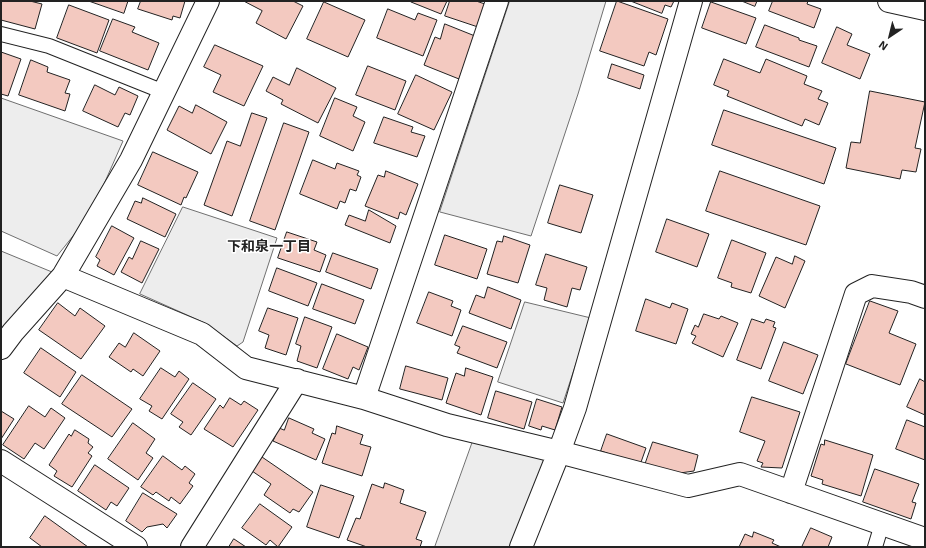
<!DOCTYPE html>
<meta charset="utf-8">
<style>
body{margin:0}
#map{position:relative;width:926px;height:548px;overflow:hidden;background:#fff;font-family:"Exo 2",sans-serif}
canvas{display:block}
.frame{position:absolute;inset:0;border:2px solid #222;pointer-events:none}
.north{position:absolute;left:870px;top:16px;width:40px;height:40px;-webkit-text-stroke:3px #fff;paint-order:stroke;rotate:215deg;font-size:11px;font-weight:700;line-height:16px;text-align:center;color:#222}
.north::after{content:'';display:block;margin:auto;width:14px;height:18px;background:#222;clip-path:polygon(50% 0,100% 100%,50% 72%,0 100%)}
</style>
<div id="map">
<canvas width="926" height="548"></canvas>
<div class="frame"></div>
<div class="north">N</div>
</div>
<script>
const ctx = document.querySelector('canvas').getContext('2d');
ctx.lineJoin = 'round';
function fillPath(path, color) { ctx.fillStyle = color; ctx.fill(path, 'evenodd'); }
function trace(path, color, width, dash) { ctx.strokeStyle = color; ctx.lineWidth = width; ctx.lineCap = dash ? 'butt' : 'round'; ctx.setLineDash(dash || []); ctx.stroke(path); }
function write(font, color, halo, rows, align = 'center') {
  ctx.font = font + ' "Exo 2","Noto Sans JP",sans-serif'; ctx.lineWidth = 3; ctx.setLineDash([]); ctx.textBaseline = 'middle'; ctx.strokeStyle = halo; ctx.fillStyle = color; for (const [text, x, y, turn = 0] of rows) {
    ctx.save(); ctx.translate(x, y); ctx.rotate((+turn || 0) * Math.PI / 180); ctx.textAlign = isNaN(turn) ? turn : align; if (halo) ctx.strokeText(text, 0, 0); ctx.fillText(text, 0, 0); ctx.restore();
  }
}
const green = new Path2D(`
 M1,251l51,21 -51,61z`);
fillPath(green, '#eee');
trace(green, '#6f6f6f', 1);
const parking = new Path2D(`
 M510,1h96l-28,93 -47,142 -91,-24z
 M1,98l122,43 -19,43 -27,47 -20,25 -56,-25z
 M183,207l94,31 -34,104 -6,4 -32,-23 -65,-29z
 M525,302l66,16 -28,85 -65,-21z
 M473,441l74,16 -34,90h-78z`);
fillPath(parking, '#ededed');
trace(parking, '#6f6f6f', 1);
const building = new Path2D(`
 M1,1h29l12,3 -7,25 -34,-9z
 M89,1h39l-4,12z
 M141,1h44l-5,17 -7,-2 -1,4 -34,-11z
 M244,1h49l10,5 -17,33 -30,-16 6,-12z
 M411,1h36l-6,13 -30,-12z
 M450,1h26l9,3 -7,23 -33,-11z
 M617,1l51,18 -12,36 -7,-3 -5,14 -44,-15z
 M631,1h43l-3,6 -6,-2 -3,8z
 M742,1h15l-2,5z
 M773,1h35l-1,3 14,5 -7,19 -45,-17z
 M324,2l41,18 -17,37 -41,-18z
 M711,2l45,16 -10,26 -44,-16z
 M69,5l40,15 -12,33 -40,-15z
 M388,9l27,11 3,-7 19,7 -14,36 -46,-18z
 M113,19l22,8 -3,5 27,11 -11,27 -48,-19z
 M445,24l30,12 -16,43 -35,-14 11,-28 5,2z
 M765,25l34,13v2l18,6 -8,21 -53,-20z
 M837,27l15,7 -5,11 23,9 -10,25 -38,-16z
 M215,45l48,21 -19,40 -31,-14 8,-17 -17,-8z
 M1,52l20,7 -13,37 -7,-2z
 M724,59l36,14 6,-14 41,17 -3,8 18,7 -4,8 10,4 -9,22 -14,-6 -3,7 -75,-30 2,-5 -15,-6z
 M31,60l17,7 -1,5 23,8 -5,13 5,1 -5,17 -46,-16z
 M612,64l32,11 -4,14 -32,-11z
 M368,66l38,15 -11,29 -39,-15z
 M297,68l39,20 -18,35 -37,-19 2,-4 -17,-9 7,-14 16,8z
 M416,75l36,17 -18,38 -36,-16z
 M95,85l20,10 4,-8 19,9 -8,19 -5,-2 -7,14 -35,-16z
 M870,91l55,11 -10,46 6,1 -5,23 -14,-2 -2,9 -54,-11 5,-26 9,1z
 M335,98l22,9 -4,9 12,6 -12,29 -33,-15z
 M196,105l31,17 -16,32 -44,-24 12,-24 13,7z
 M724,110l112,38 -12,36 -112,-39z
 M252,113l15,5 -35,98 -28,-11 23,-64 13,5z
 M384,117l29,10 -2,5 14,4 -8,21 -43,-14z
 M284,123l25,9 -34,98 -25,-9z
 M153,152l45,20 -12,26 -2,-1 -3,8 -43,-20z
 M313,160l22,9 2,-6 22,8 -2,4 4,2 -5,14 -6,-2 -5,14 -5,-2 -3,8 -37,-15z
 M386,171l32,13 -12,31 -6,-3 -2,7 -33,-13 13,-31 6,2z
 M720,171l100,35 -14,39 -100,-34z
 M560,185l33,10 -12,38 -33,-10z
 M143,198l33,16 -11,23 -38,-18 8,-18 6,2z
 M369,210l27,16 -6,17 -45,-18 4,-10 16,6z
 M667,219l42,15 -12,33 -41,-15z
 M112,226l22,12 -20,37 -17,-9 3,-6 -4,-3z
 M287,232l30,10 -3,8 12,5 -6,17 -42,-14z
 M445,235l42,14 -10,30 -42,-14z
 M504,236l26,9 -12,38 -31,-9 10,-33 5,1z
 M732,240l34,13 -15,40 -20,-6 1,-4 -14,-5z
 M141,241l18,8 -17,34 -21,-11 8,-15 3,2z
 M333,253l45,16 -7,20 -45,-17z
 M546,254l41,13 -7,23 -8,-2 -5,19 -23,-7 3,-12 -11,-3z
 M795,256l10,5 -20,47 -26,-12 17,-39 16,7z
 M277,268l40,15 -9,23 -39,-15z
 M322,284l42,16 -9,24 -42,-15z
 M488,287l33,13 -10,29 -42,-16 7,-18 8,3z
 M429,292l24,9 -2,5 10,4 -9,26 -35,-13z
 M646,299l24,9 2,-5 16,6 -12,35 -40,-13z
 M870,301l28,10 -9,22 27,11 -16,41 -54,-21z
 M58,303l17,13 5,-8 25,18 -24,33 -42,-29z
 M268,308l30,10 -12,37 -21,-7 4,-13 -10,-4z
 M704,314l15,5 2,-3 17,7 -15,34 -31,-14 4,-7 -5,-2 4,-9 3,2z
 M305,317l27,10 -15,41 -20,-7 4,-15 -5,-2z
 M752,319l12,4 2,-4 9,3 -2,5 3,1 -15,41 -24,-9z
 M463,326l44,16 -10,26 -40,-15 3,-6 -5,-2z
 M134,333l26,18 -17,25 -10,-7 -2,3 -22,-15 10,-14 6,4z
 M337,334l31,13 -9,23 -6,-3 -5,12 -25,-10z
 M784,342l34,13 -15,39 -34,-13z
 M41,348l35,24 -16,25 -36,-24z
 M406,366l42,12 -6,22 -42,-11z
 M161,368l14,9 4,-6 10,8 -27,40 -13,-8 3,-5 -12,-7z
 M466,368l27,9 -12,38 -35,-12 10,-30 8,3z
 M82,375l50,34 -20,28 -50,-33z
 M920,379l5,3v33l-18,-8z
 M193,383l23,16 -25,36 -12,-8 4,-5 -12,-8z
 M496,391l36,11 -8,27 -36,-11z
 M752,397l48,15 -18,56 -21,-1 2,-4 -6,-2 8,-20 -25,-9z
 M230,398l11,7 3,-4 14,9 -25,37 -29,-18 16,-24 3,3z
 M537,399l25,8 -7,23 -13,-4 -1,4 -12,-4z
 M29,406l16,11 6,-9 14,10 -21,31 -9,-6 -11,16 -21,-14z
 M1,411l13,8 -13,20z
 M289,418l25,11 -2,4 13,6 -9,21 -43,-19 6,-13 5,2z
 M907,420l18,7v33l-29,-11z
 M133,423l22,16 -9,14 7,5 -15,22 -30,-21z
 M337,426l26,9 -3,9 11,3 -9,29 -40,-13 10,-30 3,1z
 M75,430l14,9 -1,4 5,4 -5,6 4,3 -20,31 -18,-11 3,-5 -8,-6 20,-31 2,2z
 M607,434l39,14 -6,17 -39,-14z
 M825,440l48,15 -12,41 -39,-12 1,-4 -12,-4 10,-32 3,1z
 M653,442l45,13 -4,16 -21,3 -28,-9z
 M163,456l19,14 3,-4 10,8 -6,9 4,3 -13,18 -9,-7 -2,4 -13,-9 -3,3 -12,-8z
 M262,457l51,35 -14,20 -6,-3 -3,4 -26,-18 7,-11 -19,-13z
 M95,465l34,23 -12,18 -6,-4 -5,8 -28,-19z
 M875,469l44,15 -7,18 4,1 -5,16 -48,-17z
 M385,483l19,7 -4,13 26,9 -10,27 6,2 -2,6h-53l-20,-7 9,-22 4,1 12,-35 11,4z
 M321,485l33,11 -15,42 -32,-11z
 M143,493l34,21 -10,14 -4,-4 -16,3 -5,5 -16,-11z
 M260,504l32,23 -14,20 -8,-7 -4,5 -24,-17z
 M45,516l43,31h-46l-12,-9z
 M811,528l21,9 -4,10h-26z
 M754,532l20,8 -2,3 9,4h-42l6,-13 7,3z
 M234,539l12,8h-17z`);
fillPath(building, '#f3c9c0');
trace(building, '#222', 1);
const lane = new Path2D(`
 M1,34l48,12 115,46
 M875,547l7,-23`);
const street = new Path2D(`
 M889,1l36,8
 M63,276l139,58 44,34 118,30 83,27 112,27 129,34 52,-12 185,65
 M1,348l12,-16 50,-56 68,-116 77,-159
 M364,398l133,-397
 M1,461l135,86
 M791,492l65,-198 16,-8 39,6 14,5
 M192,547l105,-167
 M521,547l38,-95 16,-44 116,-407`);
trace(lane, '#222', 16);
trace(street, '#222', 24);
trace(lane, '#fff', 14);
trace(street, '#fff', 22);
write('bold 14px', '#222', '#fff', [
 ["下和泉一丁目",269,246]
]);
</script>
